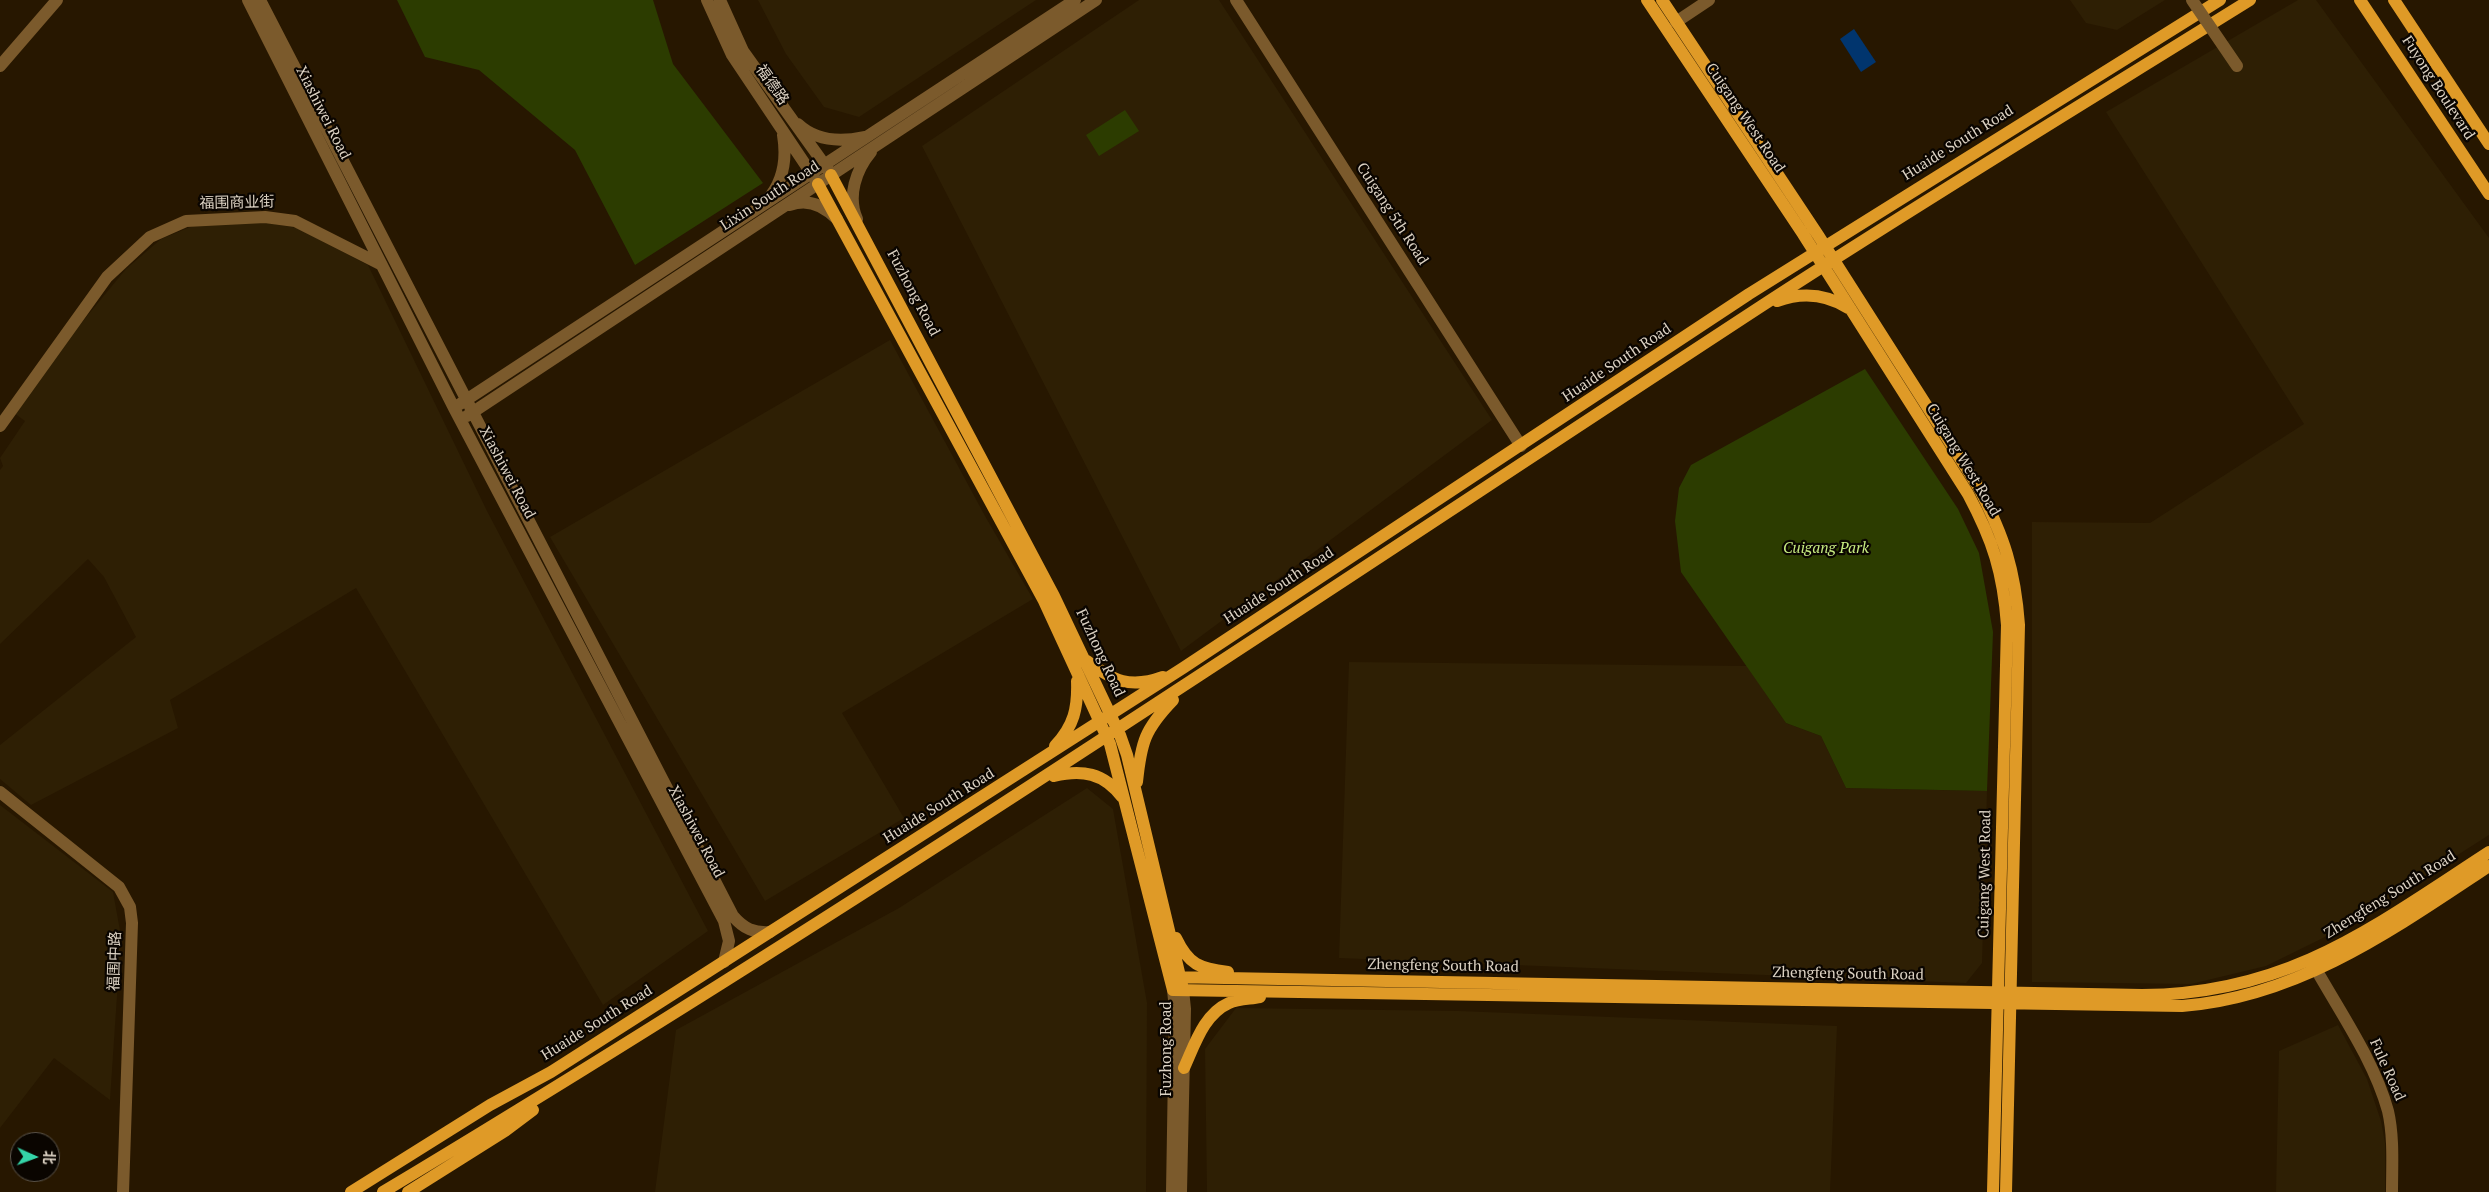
<!DOCTYPE html>
<meta charset="utf-8">
<style>
body{margin:0}
#map{position:relative;width:2489px;height:1192px;overflow:hidden;background:#271700;font-family:"PT Serif","Noto Sans SC",serif}
canvas{display:block}
.north{position:absolute;left:10px;top:1132px;width:50px;height:50px;box-sizing:border-box;background:#0a0500;border:1px solid #5e574e;border-radius:50%;rotate:92deg;font-size:14px;font-weight:700;line-height:20px;text-align:center;color:#dcd2c3}
.north::after{content:'';display:block;margin:auto;width:18px;height:22px;background:#34d4a8;clip-path:polygon(50% 0,100% 100%,50% 72%,0 100%)}
</style>
<div id="map">
<canvas width="2489" height="1192"></canvas>
<div class="north">北</div>
</div>
<script>
const ctx = document.querySelector('canvas').getContext('2d');
ctx.lineJoin = 'round';
function fillPath(path, color) { ctx.fillStyle = color; ctx.fill(path, 'evenodd'); }
function trace(path, color, width, dash) { ctx.strokeStyle = color; ctx.lineWidth = width; ctx.lineCap = dash ? 'butt' : 'round'; ctx.setLineDash(dash || []); ctx.stroke(path); }
function write(font, color, halo, rows, align = 'center') {
  ctx.font = font + ' "PT Serif","Noto Sans SC",serif'; ctx.lineWidth = 4.5; ctx.setLineDash([]); ctx.textBaseline = 'middle'; ctx.strokeStyle = halo; ctx.fillStyle = color; for (const [text, x, y, turn = 0] of rows) {
    ctx.save(); ctx.translate(x, y); ctx.rotate((+turn || 0) * Math.PI / 180); ctx.textAlign = isNaN(turn) ? turn : align; if (halo) ctx.strokeText(text, 0, 0); ctx.fillText(text, 0, 0); ctx.restore();
  }
}
fillPath(new Path2D(`
 M758,0h278l-177,117 -35,-10 -38,-53z
 M1139,0h80l273,420 -311,231 -259,-505z
 M2070,0h95l-48,30 -31,-7z
 M2298,0h18l173,238v597l-121,77 -47,27 -55,27 -75,18 -159,-2v-460l118,1 154,-99 -198,-312z
 M242,218l55,10 71,37 119,246 221,420 -105,74 -247,-417 -186,112 8,28 -147,77 -31,-26v-34l136,-108 -32,-60 -16,-18 -88,85v-174l3,-4 -3,-8 25,-37 -11,-8 59,-80 53,-64 35,-30 34,-14z
 M890,340l95,176 48,83 -191,114 62,105 -139,83 -215,-364z
 M1349,662l398,4 39,57 35,13 25,52 141,3 -5,172 -16,20 -627,-25z
 M1087,788l26,21 34,194 -1,189h-491l21,-162 223,-122z
 M0,805l113,87 8,44 -11,164 -56,-42 -54,70z
 M1236,1008l223,3 378,15 -7,166h-623l-2,-143z
 M2338,1025l29,54 14,42 4,22v49h-109l3,-141z`), '#2e1f04');
fillPath(new Path2D(`
 M397,0h256l20,64 90,119 -128,82 -60,-115 -96,-80 -54,-13z
 M1125,110l14,21 -40,25 -13,-21z
 M1865,369l93,140 21,44 14,79 -6,159 -141,-3 -25,-52 -35,-13 -105,-151 -6,-51 4,-33 12,-23z`), '#2c3c00');
fillPath(new Path2D(`
 M1854,29l22,33 -15,10 -21,-33z`), '#01356e');
trace(new Path2D(`
 M248,0l206,408 270,513 5,20 -5,21
 M260,0l473,916c11,13 21,17 37,16
 M707,0l25,55 83,124
 M720,0l23,51 86,120
 M1236,0l285,446
 M1676,22l33,-22
 M0,66l57,-66
 M798,124c18,17 43,18 66,13
 M767,200c17,-19 20,-41 16,-65
 M790,205c18,-7 34,1 47,14
 M857,219c-10,-23 -1,-49 14,-67
 M460,404l615,-404
 M467,416l629,-416
 M0,426l107,-149 43,-40 36,-16 79,-4 30,4 85,43
 M0,792l119,95 11,20 2,16 -9,269
 M2317,971c25,44 57,90 71,140 6,26 4,55 4,81
 M1172,1192l3,-183 -2,-19
 M1181,1192l4,-183 -2,-19`), '#7b5a2c', 12);
trace(new Path2D(`
 M1647,0l156,234 165,260c25,47 35,78 39,131l-14,567
 M1662,0l156,235 161,253c25,49 36,81 40,137l-13,567
 M2360,0l129,194
 M2394,0l95,144
 M831,175l223,421 66,139 7,20 55,230
 M818,184l226,417 66,143 63,246 1009,16c117,-9 212,-77 307,-140
 M1777,301c25,-9 49,-7 71,7
 M1087,661c26,20 43,28 76,16
 M1055,746c19,-20 23,-38 22,-65
 M1054,776c28,-7 50,-3 68,21
 M1137,782c4,-40 8,-53 36,-82
 M1176,938c13,27 23,30 52,34
 M1171,977l971,18c146,-1 230,-67 347,-143
 M1184,1068c11,-24 20,-54 45,-65 9,-4 21,-4 31,-6
 M351,1192l139,-87 61,-33 632,-404 566,-374 471,-294
 M383,1192c468,-281 920,-586 1377,-885 161,-105 326,-205 490,-307
 M408,1192l97,-61 28,-21`), '#df9a27', 12);
trace(new Path2D(`
 M2192,0l45,66`), '#7b5a2c', 12);
write('15px', '#dcd2c3', '#0a0500', [
 ["福德路",772,85,55],
 ["Fuyong Boulevard",2438,88,57],
 ["Xiashiwei Road",323,113,63],
 ["Cuigang West Road",1745,118,56],
 ["Huaide South Road",1958,143,-32],
 ["Lixin South Road",770,196,-33],
 ["福围商业街",237,203,-1],
 ["Cuigang 5th Road",1392,214,57],
 ["Fuzhong Road",913,293,62],
 ["Huaide South Road",1617,363,-34],
 ["Cuigang West Road",1963,460,59],
 ["Xiashiwei Road",507,473,62],
 ["Huaide South Road",1279,586,-33],
 ["Fuzhong Road",1100,653,65],
 ["Huaide South Road",939,806,-32],
 ["Xiashiwei Road",696,832,62],
 ["Cuigang West Road",1985,874,-89],
 ["Zhengfeng South Road",2390,895,-32],
 ["福围中路",115,961,-88],
 ["Zhengfeng South Road",1443,966,1],
 ["Zhengfeng South Road",1848,974,1],
 ["Huaide South Road",597,1023,-32],
 ["Fuzhong Road",1167,1049,-90],
 ["Fule Road",2387,1070,66]
]);
write('italic 15px', '#c7eb80', '#0a0500', [
 ["Cuigang Park",1826,549]
]);
</script>
